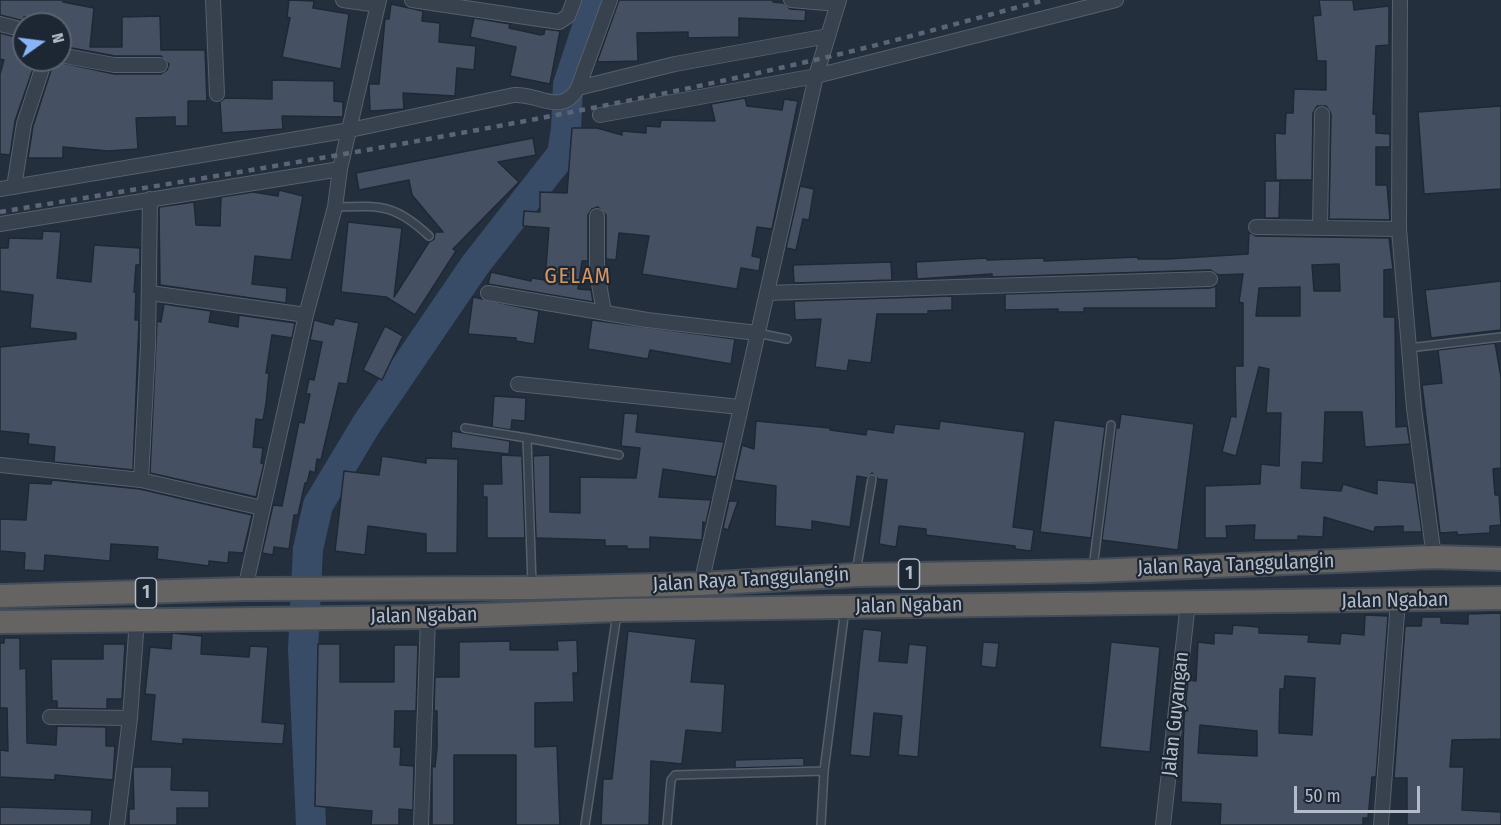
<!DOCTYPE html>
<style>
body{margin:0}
#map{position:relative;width:1501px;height:825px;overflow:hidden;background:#242f3e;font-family:"Fira Sans Condensed",sans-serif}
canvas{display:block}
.north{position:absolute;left:12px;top:12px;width:60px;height:60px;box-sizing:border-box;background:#1d2633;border:2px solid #59626f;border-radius:50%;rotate:76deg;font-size:16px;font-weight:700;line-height:24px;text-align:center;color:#b4bcc9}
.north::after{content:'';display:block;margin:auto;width:21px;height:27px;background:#8ab4f8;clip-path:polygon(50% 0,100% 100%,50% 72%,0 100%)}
.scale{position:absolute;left:1294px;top:786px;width:126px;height:27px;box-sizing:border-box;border:3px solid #b4bcc9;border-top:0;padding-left:8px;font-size:18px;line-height:21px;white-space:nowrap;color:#b4bcc9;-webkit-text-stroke:4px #1d2633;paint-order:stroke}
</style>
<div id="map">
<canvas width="1501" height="825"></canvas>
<div class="north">N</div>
<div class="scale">50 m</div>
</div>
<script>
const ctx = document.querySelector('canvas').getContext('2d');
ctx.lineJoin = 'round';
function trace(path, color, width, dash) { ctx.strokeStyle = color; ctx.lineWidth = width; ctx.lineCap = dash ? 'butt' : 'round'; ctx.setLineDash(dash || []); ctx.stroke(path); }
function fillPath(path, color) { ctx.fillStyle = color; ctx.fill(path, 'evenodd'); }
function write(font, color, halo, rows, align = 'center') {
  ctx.font = font + ' "Fira Sans Condensed",sans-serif'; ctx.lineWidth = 4.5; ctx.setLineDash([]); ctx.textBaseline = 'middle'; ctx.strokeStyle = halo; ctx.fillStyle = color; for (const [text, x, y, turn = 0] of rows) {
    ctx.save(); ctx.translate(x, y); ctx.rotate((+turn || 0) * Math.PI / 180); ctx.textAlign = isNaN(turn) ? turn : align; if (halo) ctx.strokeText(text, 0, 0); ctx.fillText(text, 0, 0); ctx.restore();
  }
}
trace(new Path2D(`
 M311,825l-8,-176 5,-100 10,-44 48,-80 109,-160 87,-111 4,-25 2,-44 28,-85`), '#394c67', 30);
const building = new Path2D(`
 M0,0h64l-1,2 31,6 -4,39h32v-30l38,-1 1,34h44l2,51h-19v25h-13v-9l-39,1 2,31 -30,2 -45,-4v11h-35l5,-32 21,-65 60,13h47l6,-4 2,-6 -8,-8h-46l-54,-10 4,-21 -34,-8h-7v4l-24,-6z
 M289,0l25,1 -1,7 36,6 -8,55 -59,-12 8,-39 -3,-1z
 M619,0h154v2l10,1 7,6 16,1 -1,11 -66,-3v19l-51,1v-6l-51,1 1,28 -41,1z
 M1319,0h34l1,10 35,-4v39l-13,1 -3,68h3v19l14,1v13h-14v38h11l3,35 -61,-1 2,-105 -5,-8h-9l-4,7 -1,67h-36l-1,-47 10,1 1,-21h7l1,-24 32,1v-29h-9l-4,-45 8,-1z
 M391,4l32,7 -1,10 18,2 -1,19 37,4 -2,24 -17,-2 -2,28 -52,-3 1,16 -34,2 -1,-27h10l6,-65h4z
 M474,18l36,6 -1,4 32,7 3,-1 1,-5 15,2 -10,53 -40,-8 6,-29 -46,-10z
 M0,33l24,6v21h12l-21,61 -5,34 -10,-1v-80l4,-14 -4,-1z
 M272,80l62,1v20l9,1v15l-61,-1 1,13 -61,4 -2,-31 5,-4 47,1z
 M745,98l2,8 35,4 2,-11 14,2 -26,128 -15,-2 -5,29 9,2 -2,13 -18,-3 -4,21 -95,-15 7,-38 -30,-3 -3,27 -10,-1v-44l-8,-8 -6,2 -4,6v46h-6l-4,28 13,1 2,12 -105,-18 3,-12 40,9 1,-3 13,2 4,-52 -26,-2 1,-15 16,1v-20l27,1 5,-65h25l25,7v-4l24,2v-7l14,1 1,-7 54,1 -4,-17z
 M1501,106v83l-77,5 -6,-82z
 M533,138l3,17 -38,7 21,20 -66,67 3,2 -41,64 -29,-18 -45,-5 7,-70 54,6 -8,69 35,-55 5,-3 1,-7h8l-31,-37 -3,-15 -50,10 -3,-17z
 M1265,181h15l-1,37h-14z
 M800,186l14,3 -5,31 -6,-1 -7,31 -10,-2z
 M279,190l24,6 -12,64 -36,-4 -3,28 35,4 -1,15 -126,-18 -1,-78 35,-5 2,23 24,1 1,-29 32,-5 25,4z
 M43,231l18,1 -4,46 34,4 3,-37 46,3v17h-4l-2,27h2l-1,28h4l-6,150 -79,-8 1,-15 -27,-3 1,-10 -29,-3v-84l76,-8v-6l-46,-5 3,-33 -33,-4v-43h8l1,-10 33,1z
 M1249,232l7,4 133,2 4,31 -9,1v47h11l1,110 11,-1 3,18 -45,3 -3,-35h-37l-2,51 -21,-1 -1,26 40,3 2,-7 34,10v-14l38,3 7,49h-19v-6l-28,1 -1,5 -50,-15 -1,20 -25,-1v4h-44l1,-15 -29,1 1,12h-22v-52l55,-2 1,-20 18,2 2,-53h-15l3,-44 -10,-2 -23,89 -14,-4 9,-36 5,1 -1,-51h8v-63l-4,-1 4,-28 -25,1 -8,-5 -218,7v-3l-75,5 -1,-17 71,-4v2l57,-2v3l94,-4v2h29l81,-5zM1339,264l1,27h-26l-2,-26zM1300,287v29h-44l3,-28z
 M891,262l1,18 -98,3 -1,-18z
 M1501,281v49l-70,8 -6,-48z
 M1216,286v22h-132v4h-26v-3l-53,1v-16l205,-6z
 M952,296v14l-24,1v3h-51l-6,49 -22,-3 -2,11 -32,-4 6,-48 -26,1 -1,-19z
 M473,297l66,14 -5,33 -18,-3v-3l-48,-4z
 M164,304l47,7 -2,11 29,5 1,-12 56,8 -3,15 -20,-3 -6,38h3l-3,31 -3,16 -7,-1 -3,28 10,1 -2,15 3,1 -8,33 -106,-24 7,-152 4,1z
 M335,318l24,5 -12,61 -8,-1 -18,77 -4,-1 -2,14 -5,-2 -3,12h-2l-7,32h-4l-5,34 -15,-2 -1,8 -11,-2 11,-48 9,1 17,-84 5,1 6,-29h-4l3,-15 5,1 8,-38 -12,-2 4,-20 19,5z
 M592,320l143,19 -4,25 -81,-14 -2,9 -60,-10z
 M385,326l18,10 -21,44 -19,-10z
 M1495,343l6,34v91l-8,1 2,26h4l2,30 -11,1v7l-33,2v-3l-17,1 -18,-148 20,-2 -4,-33z
 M494,396l32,2 -1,23 -13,-1 -1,10 -19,-3z
 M624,413l14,1 -2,18 88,10 -8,35 -53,-8 -4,28 52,3 -5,23 -3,-1 -1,18 -52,-3v12h-23v-3h-22v-6l-69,-2 -3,-82 17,-1v57l30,1v-36l56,1 4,-30 -19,-2z
 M1121,414l73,10 -16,126 -76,-10 14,-112h3z
 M1054,420l51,7 -14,111 -51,-6z
 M756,421l74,7v2l36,5 1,-6 26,4 2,-9 44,5 1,-8 85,11 -12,95 21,3 -3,21 -16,-2v-3l-89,-11v-6l-27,-3 -3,21 -17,-3 8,-64 -9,-1 -6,-6 -5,5 -10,-2 -7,51 -38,-6v9l-37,-4 1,-40 -42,-6 8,-35 12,4z
 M452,431l58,10 -1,13 -58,-6z
 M501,455l21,1 3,82h-38v-41h-4v-13h19z
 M382,456l44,7v-5l32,1 -1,94h-31v-19l-58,-8 -3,29 -30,-4 9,-80 35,4z
 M52,480l88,9 112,26 -9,38 -14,-1 -1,11 -19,-2v5l-52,-7 1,-12 -47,-3 -1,17 -65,-6 -1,16 -20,-1 1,-17 -25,-2v-32l26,1 3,-37 22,1z
 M729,501h9l-10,29 -5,-2z
 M1501,613v126l-49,1 -2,27h14l-2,43 39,2v13h-94v-47h-13l11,-152h16l1,-9h19v6l27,1v-10z
 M1365,615l23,1 -12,161h-4l-4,41h-5v7h-143l1,-21 -40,-2 3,-83 4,-39 8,1 2,-39 16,2v-11l18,1 1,-9 26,2v6l50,2 -1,7 32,2 1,-11 23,2zM1285,676l30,2 -3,57 -33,-2 1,-44h4zM1200,725l57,6v25l-59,-3z
 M863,629l19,2 -3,30 28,2 2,-19 18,2 -9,111 -20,-2 4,-39 -28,-3 -4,44 -20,-2z
 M628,631l68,8 -5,43 34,2 -3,49 -36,-3 -4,34 -31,-3 -2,64h-48l2,-46h9z
 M172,633l30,3 -1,18 48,3 1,-11 18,1 -6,75 23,2 -2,20 -100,-5v5l-32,-3 4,-46 -10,-1 5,-47 21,2z
 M4,638h16v31l6,-1 1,75 29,2 1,-19 49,1v19h9l-2,34 -58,-5v5l-55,-3v-27l8,1 -1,-43h-7v-65h4z
 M577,640l1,33h-5l1,29 -39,1v44l22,-1 3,79h-44v-70h-62v70h-22v-59l3,1 2,-19v-37h-3l1,-34h24v-35l51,-1v9h48l-1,-9z
 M983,642l16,1 -3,25 -15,-2z
 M1111,642l49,5 -10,105 -50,-5z
 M103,644h22l-3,55h-15v10l-50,-1v-7h-5l-1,-42h52z
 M318,644h22v38h54v-37h24l-2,66h-21l-1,36h7l-1,18 14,1 -1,44 -14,-1v16h-28l1,-14 -57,-5z
 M804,758v8l-69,2v-8z
 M133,767h39l-1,23 38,1v17h-32v17h-48v-16h5z
 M0,807l92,3 -1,15h-91z`);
fillPath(building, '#455162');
trace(building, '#1f2835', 1.5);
const service = new Path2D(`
 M335,207c45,-1 59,-4 94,29
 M757,333l30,6
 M1409,348l92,-11
 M465,428l62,10
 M1093,568l18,-143
 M856,572l16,-93
 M532,585l-5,-147 92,17
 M585,825l32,-211
 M667,825l4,-45 4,-5 149,-4 21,-162
 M821,825l3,-54`);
const minor = new Path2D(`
 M213,0l4,94
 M343,0l35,5
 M412,0l147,22 9,-6 6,-16
 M791,0l47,4
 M1400,0l-1,229 15,179 20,149
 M0,24l24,6
 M60,55l54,10h46
 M578,88l97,-24 153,-28
 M600,115l216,-39 300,-76
 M14,187l10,-63 21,-64
 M0,189l350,-59 164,-35c25,-2 47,22 64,-7l32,-88
 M597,216v56l7,40
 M0,224l340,-55
 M1256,227l143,2
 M1320,228l2,-114
 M150,293l156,22
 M488,293l159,27 110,13
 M767,293l443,-14
 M518,384l222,23
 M0,465l141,15 121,28
 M141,480l7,-134 2,-147
 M701,584l115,-508 23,-76
 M245,589l61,-274 29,-108 5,-38 39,-169
 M50,717l80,1
 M117,825l13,-107 7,-99
 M421,825l7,-208
 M1163,825l25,-222
 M1381,825l17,-224`);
const trunk = new Path2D(`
 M0,596l245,-7 287,-1 169,-4 155,-9 236,-4 342,-14 67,2
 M0,622l428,-5 190,-7 883,-12`);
trace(service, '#565f6c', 10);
trace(minor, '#565f6c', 16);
trace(trunk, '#434c59', 26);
trace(service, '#38414e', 7);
trace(minor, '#38414e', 14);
trace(trunk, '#656462', 22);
trace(new Path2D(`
 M0,212c269,-45 540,-88 806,-150 80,-18 159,-41 239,-62`), '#5a6575', 4.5, [6, 6]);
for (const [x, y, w] of [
 [909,574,21],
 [146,593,21]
]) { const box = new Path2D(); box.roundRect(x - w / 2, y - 15, w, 30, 4.5); ctx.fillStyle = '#1d2633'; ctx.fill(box); trace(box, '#b4bcc9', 1.5); }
write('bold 18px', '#b4bcc9', null, [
 ["1",909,574],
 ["1",146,593]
]);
write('20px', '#b4bcc9', '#1d2633', [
 ["Jalan Raya Tanggulangin",1236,565,-2],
 ["Jalan Raya Tanggulangin",751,580,-3],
 ["Jalan Ngaban",1395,601,-1],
 ["Jalan Ngaban",909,606,-1],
 ["Jalan Ngaban",424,616,-1],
 ["Jalan Guyangan",1176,714,-84]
]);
ctx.letterSpacing = '1.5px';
write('22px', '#d59563', '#1d2633', [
 ["GELAM",578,277]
]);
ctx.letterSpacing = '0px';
</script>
